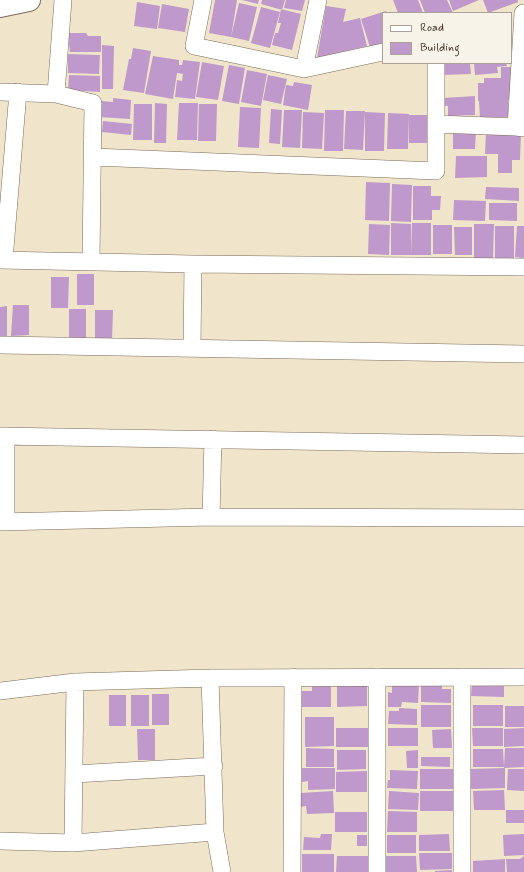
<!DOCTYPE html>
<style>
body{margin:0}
#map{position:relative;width:524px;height:872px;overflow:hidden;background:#f0e5ca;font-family:Mynerve,sans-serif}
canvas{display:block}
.legend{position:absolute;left:382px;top:12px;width:130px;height:52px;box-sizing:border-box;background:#f7f3e8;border:1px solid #aca397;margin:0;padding:5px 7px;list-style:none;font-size:12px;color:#3b2a1e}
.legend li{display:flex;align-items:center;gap:8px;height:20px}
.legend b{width:20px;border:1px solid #aca397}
</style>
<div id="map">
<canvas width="524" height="872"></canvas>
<ul class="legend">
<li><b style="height:5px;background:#fff"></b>Road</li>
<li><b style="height:11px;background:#bf99cb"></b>Building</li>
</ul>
</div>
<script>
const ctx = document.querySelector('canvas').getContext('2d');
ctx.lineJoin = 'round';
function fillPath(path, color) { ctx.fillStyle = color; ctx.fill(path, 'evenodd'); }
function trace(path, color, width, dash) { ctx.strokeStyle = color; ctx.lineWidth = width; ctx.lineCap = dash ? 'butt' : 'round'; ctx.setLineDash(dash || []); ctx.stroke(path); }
fillPath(new Path2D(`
 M215,0h22l-6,37 -22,-4z
 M242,0h17l-1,4z
 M262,0h23l-3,10 -21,-6z
 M286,0h19l-3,11 -18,-3z
 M393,0h25l5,13h-25z
 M420,0h27l6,13h-28z
 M449,0h30l-26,11z
 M483,0h35v2l-30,11z
 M137,2l23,4 -3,23 -23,-3z
 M239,3l18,4 -8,34 -18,-4z
 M162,4l27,5 -4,23 -27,-4z
 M326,6l20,3 -3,13 17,-4 7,28 -50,12z
 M261,7l19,5 -10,36 -19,-5z
 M281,9l20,5 -9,36 -20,-5 3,-12h3l3,-10h-3z
 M386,11l1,2h-4v30l-13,4 -9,-28z
 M68,33h18l2,3h13v16h-31z
 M102,45l12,1 -1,43h-11z
 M133,48l18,3 -7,42 -21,-3 6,-31h2z
 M68,54l32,1 -1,19 -31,-1z
 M153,56l26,4v5h3l1,-5 17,2 -5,37 -20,-2 2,-17 5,1 1,-7 -6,-1 -4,26 -28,-5z
 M202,62l22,4 -6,34 -22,-3z
 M441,63h29l1,11 -29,1z
 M474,63h32l1,3 -10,1 1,6 -23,2z
 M229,65l16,3 -6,36 -17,-3z
 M501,67h10l1,13h-2v20h-2v17l-28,1 -1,-17 27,-1 -28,1v-18h6v-5h17z
 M247,70l20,4 -6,32 -20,-4z
 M69,75l31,1v16l-32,-2z
 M268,75l19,4 -6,25 -18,-4z
 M294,82l18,3 -4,25 -25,-5 3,-20 7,1z
 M475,96v19l-27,1v-10h-4l-1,-8z
 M113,98l18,2 -1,19 -31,-2 2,-16 12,1z
 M155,103l12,1 -1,39h-12z
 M179,103h19l-1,37h-20z
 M134,104h18v36h-19z
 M199,104h18l-1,37h-18z
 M240,107l21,1 -2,40 -21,-1z
 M271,109l11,1 -2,34 -11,-1z
 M284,110h18l-2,38 -18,-1z
 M325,110h19l-1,41h-19z
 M346,111h19l-2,39 -19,-1z
 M303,112l21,1 -2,36 -20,-1z
 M365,112l20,1 -1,38h-19z
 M388,113l21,1 -1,35h-21z
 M409,115h19v28h-19z
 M103,121l29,3 -1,11 -29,-3z
 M453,128l23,1 -1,20h-22z
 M486,133h35l-1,27h-8v13h-14v-19h-13z
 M456,156h31v21l-32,1z
 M366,182l24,1 -1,38 -24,-1z
 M392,184l20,1 -1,37 -20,-1z
 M413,186h18v10h10l-1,14h-8v10h-19z
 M486,187l33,1v13l-34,-2z
 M454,200l32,1 -1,20 -32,-1z
 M489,203h28v18l-28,-1z
 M391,223l20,1v31h-20z
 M412,223h19v32h-20z
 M369,224l21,1 -1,30 -21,-1z
 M474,224h20l-1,35h-19z
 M433,225h19v29h-19z
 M495,226h19v32h-19z
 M517,226h7v32l-9,-1z
 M454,227h18v28h-17z
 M77,274h17v31h-17z
 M51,277h18l-1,31h-17z
 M13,305h16v30l-18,1z
 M7,306v31h-7v-30z
 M69,309h17v31h-17z
 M95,310h18l-1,31h-17z
 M392,682l27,1 -1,20 -16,-1 -1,5h-13v-15l4,1z
 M421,683l21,1v5h9v14l-30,-1z
 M472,683l32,1v13l-33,-1z
 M331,684v23h-29v-16h10v-6z
 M367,685v21l-30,1v-21z
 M152,694h17v31h-17z
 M109,695h17v31h-17z
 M131,695h18v31h-18z
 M421,705h30v22h-30z
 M473,705h30v21h-30z
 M505,706h19v21h-19z
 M399,708l18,1v16l-29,-1 1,-13h10z
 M305,717h29v29l-29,1z
 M336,728h32v19h-32z
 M388,728h30v18h-30z
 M472,728h31v18h-30z
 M524,728v18l-20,1v-18z
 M137,729h18v31h-17z
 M451,729l1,19h-19l-1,-18z
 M306,748l28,1v18h-28z
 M505,748h19v19l-20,1z
 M473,749h30l1,18h-31z
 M337,750h29v19l-29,1z
 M418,750v18h-11l-1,-17z
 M421,757h29v10l-29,-1z
 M302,768h33v21l-27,1v-9l-6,1z
 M505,768v20l-34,1v-20z
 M420,769h33v20h-33z
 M508,769h16v22l-17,-1z
 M390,770l28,1 -1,18 -30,-1 1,-8h2z
 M367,771v21h-31v-20z
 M504,790l1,20h-31l-1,-19z
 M333,791l1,22 -27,1 -1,-8 -6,1v-14z
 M389,791l30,2 -1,17 -30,-1z
 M420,791h34v20h-34z
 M506,810h18v13h-18z
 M388,811l29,1v20h-30z
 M335,812h32v20h-32z
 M321,834h11l-1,16h-28l1,-13 16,1z
 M449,834l1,17h-31v-16z
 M524,834v21l-20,1 -1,-21z
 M357,835h10v11h-10z
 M387,835h29v18h-29z
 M419,853h33v16l-32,1z
 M302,854h32v18h-32z
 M337,856h31v16h-32z
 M385,856h31l1,16h-31z
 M524,856v16h-17l-1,-13h14z
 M505,859v13h-32v-11z
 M452,870v2h-17v-1z`), '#bf99cb');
const street = new Path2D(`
 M63,0l-7,94 37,9 -2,158
 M203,0l-9,46 110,23 79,-17
 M523,13l-7,114 8,1
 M304,69l14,-69
 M0,92l56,2
 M437,124l79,3
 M94,157l342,14v-108
 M0,260l193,4 331,3
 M4,260l14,-168
 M0,345l524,9
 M192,348l1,-84
 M0,436l524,9
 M211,517l2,-78
 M0,522l211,-5 313,1
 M6,522v-86
 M462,677v195
 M0,691l75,-9 135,-4 314,-1
 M74,774l140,-8
 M215,832l7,40
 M0,841l73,2 142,-11 -5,-154
 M73,843l2,-161
 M292,872l1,-195
 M377,872v-195`);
const highway = new Path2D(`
 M0,6l29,-6`);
trace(street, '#7a6b5a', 18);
trace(highway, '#7a6b5a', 24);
trace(street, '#fff', 17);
trace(highway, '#fff', 22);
</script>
